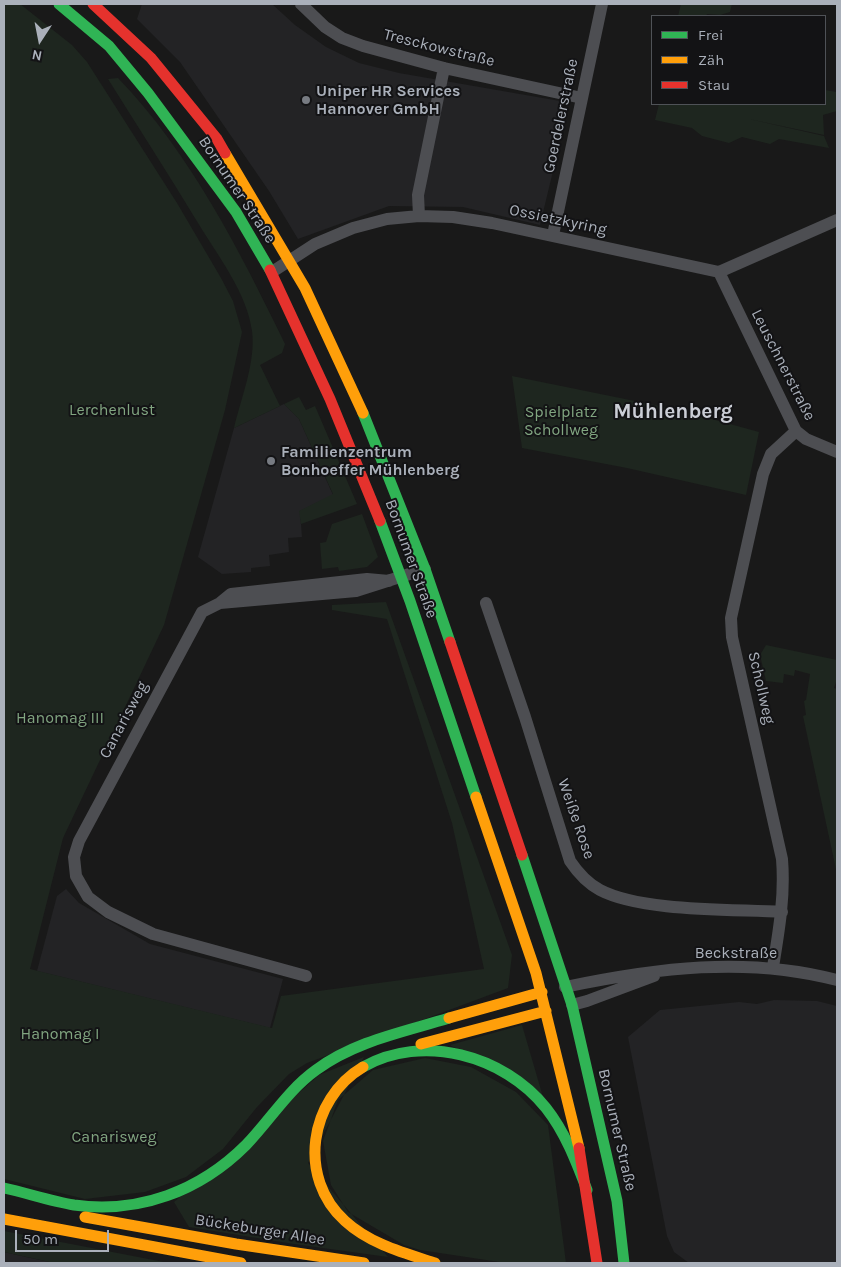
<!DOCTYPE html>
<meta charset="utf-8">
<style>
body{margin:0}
#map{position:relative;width:841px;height:1267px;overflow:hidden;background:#191919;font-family:Karla,sans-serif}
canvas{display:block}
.frame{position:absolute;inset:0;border:5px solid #aab0ba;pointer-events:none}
.legend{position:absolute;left:651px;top:15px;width:175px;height:90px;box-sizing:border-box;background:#131315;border:1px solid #4f5257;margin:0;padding:6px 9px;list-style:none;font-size:15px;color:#aab0ba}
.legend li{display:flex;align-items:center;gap:10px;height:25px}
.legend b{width:25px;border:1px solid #4f5257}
.north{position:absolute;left:15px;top:15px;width:50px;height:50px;-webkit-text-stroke:4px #131315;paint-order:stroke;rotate:191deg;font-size:14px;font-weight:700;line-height:20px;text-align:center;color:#aab0ba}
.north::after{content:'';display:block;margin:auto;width:18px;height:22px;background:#aab0ba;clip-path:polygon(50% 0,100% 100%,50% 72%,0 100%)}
.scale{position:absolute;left:15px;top:1230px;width:94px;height:22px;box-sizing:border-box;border:2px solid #aab0ba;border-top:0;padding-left:6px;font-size:15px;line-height:18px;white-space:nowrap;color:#aab0ba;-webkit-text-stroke:4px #131315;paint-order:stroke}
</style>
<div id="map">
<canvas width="841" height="1267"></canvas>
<div class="frame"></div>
<ul class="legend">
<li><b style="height:6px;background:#30b455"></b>Frei</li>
<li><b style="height:6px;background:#ff9f0a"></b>Zäh</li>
<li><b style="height:6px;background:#e5322d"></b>Stau</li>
</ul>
<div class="north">N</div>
<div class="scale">50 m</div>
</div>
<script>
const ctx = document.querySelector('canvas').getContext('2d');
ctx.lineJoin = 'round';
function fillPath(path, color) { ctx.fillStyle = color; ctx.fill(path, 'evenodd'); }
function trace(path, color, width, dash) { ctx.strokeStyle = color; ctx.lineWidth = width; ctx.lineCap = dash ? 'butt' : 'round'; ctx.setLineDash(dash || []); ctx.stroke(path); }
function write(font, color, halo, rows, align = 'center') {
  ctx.font = font + ' Karla,sans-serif'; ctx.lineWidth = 4; ctx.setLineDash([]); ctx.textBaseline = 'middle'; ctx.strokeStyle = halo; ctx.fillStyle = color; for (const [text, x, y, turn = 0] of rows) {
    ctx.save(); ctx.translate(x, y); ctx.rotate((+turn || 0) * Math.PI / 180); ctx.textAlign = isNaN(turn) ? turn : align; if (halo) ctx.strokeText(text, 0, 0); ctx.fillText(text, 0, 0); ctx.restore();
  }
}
fillPath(new Path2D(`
 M142,4h130l23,21 31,22 33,16 40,10 161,28 6,16 -26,108 -77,-18 -74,-1 -91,33 -29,-48 -89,-129 -43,-43z
 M284,404l15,15 34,76 -33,16 2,26 -14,1 1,14 -20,3 1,11 -19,2v4l-29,2 -24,-17 36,-129z
 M66,889l13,14 71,41 133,35 -13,49 -233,-57 20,-75z
 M774,1000l43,1 20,5v257h-148l-15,-11 -7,-16 -39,-199 32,-27 79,-8 18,2z
 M4,1252l27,6 23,5h-50z`), '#232325');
fillPath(new Path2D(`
 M4,4h16l52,41 15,17 90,141 44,75 12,23 9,31 -17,78 -61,215 -101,213 -33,131 242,59 9,-32 203,-27 -32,-146 -65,-204 -55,-9v-5l54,-3 126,353 -4,33 -201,75 -18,11 -32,33 -34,42 -37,28 -41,15 -60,7 -81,-20z
 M681,4h51l-2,8 -10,3 -13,-1 -1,2h-28z
 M118,78c71,73 123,175 167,266l-3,9 -22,12 20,41 -46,22c7,-30 22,-66 18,-97 -5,-38 -34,-75 -54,-108 -29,-48 -60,-96 -90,-144z
 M825,90l12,2v19l-14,4 1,20 -75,-16 75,17 5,12 -50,-9 -9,5 -28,-7 -13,6 -27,-7 -10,-8 -37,-8 4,-16h166z
 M512,376l167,34 80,22 -13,63 -119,-27 -105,-20z
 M299,397l7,13 9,-4 42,98 -56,20 -2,-13 34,-17 -34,-75 -15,-15z
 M362,514l16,43 -11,10 -28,4 -1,-4 -16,2 -2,-26 6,-1 6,-18z
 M766,645l71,15v19l-3,9 3,1v185l-34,-158 3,-1 -2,-14 2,-1 4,-26 -15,-4 -1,6 -10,-2 -1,9 -17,-2 -6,-26z
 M522,1025l21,72 -93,-52z
 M364,1057l-56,106 80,94 -94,-13 -105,-17 -15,-25 145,-127z
 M425,1058l46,9 45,25 32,33 18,138h-60l-86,-13 -16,-5 -56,-33 -17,-27 -8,-44 15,-41 35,-30z
 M4,1231l165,32h-115l-50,-11z`), '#1e261f');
trace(new Path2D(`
 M301,4l24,23 17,11 21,8 81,22 138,30
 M419,216l-1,-21 26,-127
 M553,235l49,-231
 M272,272l43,-28 38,-16 34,-9 32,-3 34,1 39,6 227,49 118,-52
 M719,272l77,159 10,8 31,13
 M220,603l136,-12 69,-22
 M486,603l39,114 45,144c8,12 17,22 30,29 42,22 133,19 182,22
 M773,967c6,-37 12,-71 9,-108l-50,-222 -1,-19 32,-144 8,-20 25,-23
 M306,976l-153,-42 -45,-22 -20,-15 -12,-21 -2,-19 5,-16 123,-229 18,-9 11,-9 136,-15 22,2
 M565,987c91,-19 181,-31 272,-7
 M572,1005l15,-4 67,-25`), '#4d4e52', 12);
trace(new Path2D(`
 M59,4l50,42 39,47 88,119 34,58
 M363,413l62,156 25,73
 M380,521l30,80 66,196
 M522,855l50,150 45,196 7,62
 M363,1067c59,-34 141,-12 183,41 19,24 30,53 41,82
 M4,1188c23,5 46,13 70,17 65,9 126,-14 172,-60 24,-25 42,-55 70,-75 39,-29 88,-38 133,-52`), '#30b455', 11);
trace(new Path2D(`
 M225,153l80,135 58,125
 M476,797l60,176 43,175
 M449,1018l93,-26
 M421,1044l125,-33
 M363,1067c-54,32 -66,111 -18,154 25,23 59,32 90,42
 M85,1217l151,27 128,19
 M4,1219l237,44`), '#ff9f0a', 11);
trace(new Path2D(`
 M93,4l58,54 66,81 8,14
 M270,270l60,129 50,122
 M450,642l72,213
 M579,1148l18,115`), '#e5322d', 11);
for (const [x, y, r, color] of [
 [306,100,5,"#777b82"],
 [271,461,5,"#777b82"]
]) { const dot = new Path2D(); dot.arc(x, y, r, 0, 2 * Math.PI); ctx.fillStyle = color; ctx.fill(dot); trace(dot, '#131315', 2); }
write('16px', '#aab0ba', '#131315', [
 ["Tresckowstraße",439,48,14],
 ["Goerdelerstraße",561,116,-78],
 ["Bornumer Straße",237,190,56],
 ["Ossietzkyring",558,220,12],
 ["Leuschnerstraße",783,365,63],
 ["Bornumer Straße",411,559,70],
 ["Schollweg",761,688,77],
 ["Canarisweg",124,720,-62],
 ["Weiße Rose",576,819,71],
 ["Beckstraße",736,953],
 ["Bornumer Straße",617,1130,77],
 ["Bückeburger Allee",260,1230,9]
]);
write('bold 16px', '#aab0ba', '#131315', [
 ["Uniper HR Services",316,91],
 ["Hannover GmbH",316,109],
 ["Familienzentrum",281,452],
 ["Bonhoeffer Mühlenberg",281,470]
], 'left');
write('16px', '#81a580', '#131315', [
 ["Lerchenlust",112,410],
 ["Spielplatz",561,412],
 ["Schollweg",561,430],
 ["Hanomag III",60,718],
 ["Hanomag I",60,1034],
 ["Canarisweg",114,1137]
]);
write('bold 21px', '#cbced6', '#131315', [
 ["Mühlenberg",673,412]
]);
</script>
